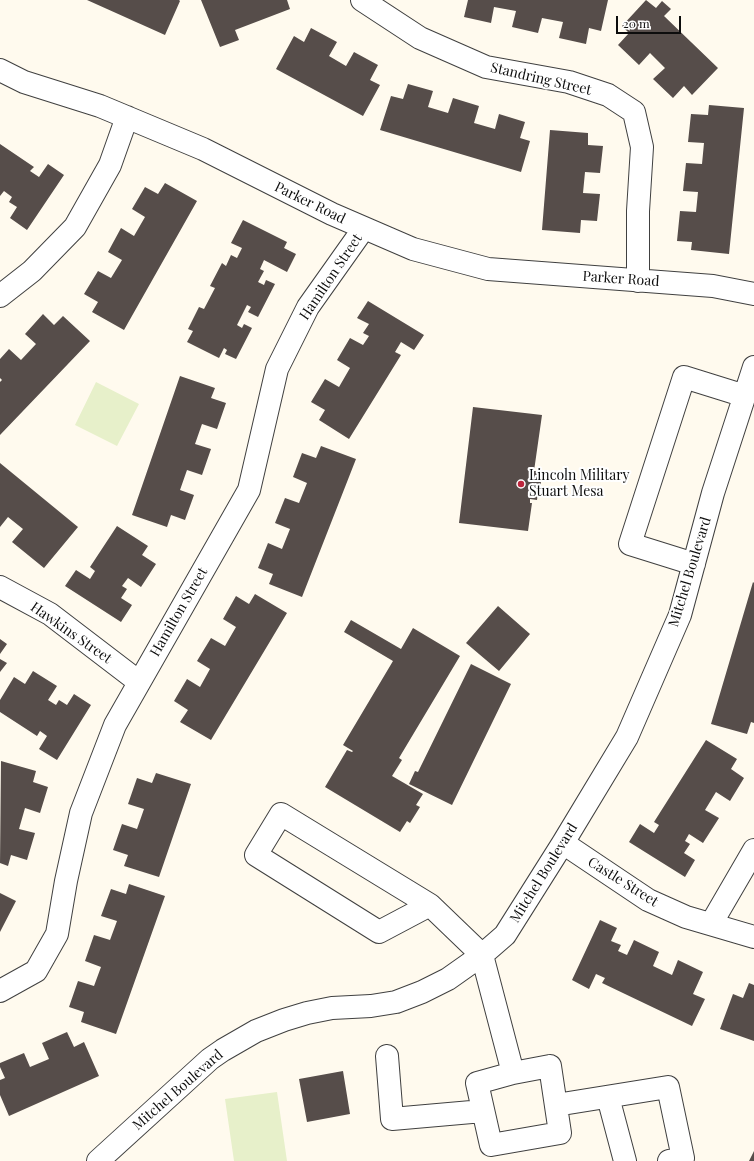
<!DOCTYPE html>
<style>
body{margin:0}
#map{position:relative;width:754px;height:1161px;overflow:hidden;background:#fffaee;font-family:"Playfair Display",serif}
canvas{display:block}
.scale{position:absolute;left:616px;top:16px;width:65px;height:18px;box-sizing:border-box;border:2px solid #0d0d0d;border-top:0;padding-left:5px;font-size:12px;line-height:14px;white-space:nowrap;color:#0d0d0d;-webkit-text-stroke:3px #fff;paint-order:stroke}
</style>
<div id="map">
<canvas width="754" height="1161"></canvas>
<div class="scale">20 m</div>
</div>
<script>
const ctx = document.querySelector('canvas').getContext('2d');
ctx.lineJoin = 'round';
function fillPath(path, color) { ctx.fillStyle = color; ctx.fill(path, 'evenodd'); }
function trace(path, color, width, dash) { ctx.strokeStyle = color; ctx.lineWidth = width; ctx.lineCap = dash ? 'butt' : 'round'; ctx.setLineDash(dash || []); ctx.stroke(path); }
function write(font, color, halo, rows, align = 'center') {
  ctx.font = font + ' "Playfair Display",serif'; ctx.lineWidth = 4; ctx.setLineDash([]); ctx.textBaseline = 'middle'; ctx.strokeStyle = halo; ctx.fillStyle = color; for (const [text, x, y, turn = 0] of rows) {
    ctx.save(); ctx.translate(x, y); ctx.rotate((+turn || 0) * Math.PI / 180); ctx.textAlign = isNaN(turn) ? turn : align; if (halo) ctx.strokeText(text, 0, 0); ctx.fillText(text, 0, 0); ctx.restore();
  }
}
fillPath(new Path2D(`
 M96,382l43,22 -22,42 -42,-21z
 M277,1092l10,69h-53l-9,-62z`), '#e7f0ca');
fillPath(new Path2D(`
 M87,0h92l1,1 -15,34z
 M201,0h86l3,9 -55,21 4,10 -19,7z
 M468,0h140l-7,31 -12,-3 -3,16 -27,-6 4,-16 -21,-4 -4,15 -26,-6 4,-16 -22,-4 -3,16 -27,-6z
 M646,0l10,8 6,-7 9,8 -7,7 54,52 -26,27 -8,-9 -11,12 -20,-19 12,-11 -15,-15 -11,12 -21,-20 11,-12 -7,-7z
 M311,28l26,14 -8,14 17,10 8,-14 24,13 -8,15 10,5 -17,31 -87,-47 18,-33 10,6z
 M408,84l25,7 -5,16 20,6 5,-15 26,8 -5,17 21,6 4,-15 26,8 -5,16 10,3 -9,31 -141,-42 11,-34 12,3z
 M709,105l35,3 -15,146 -38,-4 1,-8 -15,-1 3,-30 16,1 2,-20 -15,-1 3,-28 16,1 2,-21 -16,-1 3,-28 17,1z
 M550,130l38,3v12l15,1 -3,27 -15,-1 -2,21 17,1 -3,27 -16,-1 -1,13 -38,-3z
 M0,144l34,23 -4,4 9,6 9,-13 16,11 -37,55 -17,-12 7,-11 -8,-5 3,-5 -8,-6 -4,5z
 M165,183l32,18 -73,129 -32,-18 6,-10 -14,-8 14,-23 13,7 11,-18 -14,-8 13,-24 13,8 11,-19 -13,-8 13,-22 13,7z
 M243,220l44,22 -3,6 12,6 -9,18 -23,-12 -4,9 4,2 -6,11 6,3 2,-5 9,4 -17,33 -10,-5 3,-5 -4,-2 -10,20 5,3 2,-4 8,4 -16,31 -11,-5 2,-4 -3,-2 -5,10 -32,-16 6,-11 -5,-2 11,-22 5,2 11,-21 -5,-2 12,-23 4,3 5,-11 6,3 5,-10 -11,-5z
 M368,301l56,34 -10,15 -13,-8 -6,10 6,3 -52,84 -30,-19 6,-10 -14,-8 14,-23 14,8 11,-19 -13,-8 13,-22 13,7 6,-9 -6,-3 6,-9 -12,-6z
 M43,314l11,11 9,-9 27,25 -90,94v-53l2,-2 -2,-2v-19l9,-10 12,11 15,-16 -11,-10z
 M180,376l35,12 -4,10 15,5 -9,26 -15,-5 -7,20 16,5 -9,26 -15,-5 -7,20 14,5 -9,25 -14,-5 -4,12 -35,-12z
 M473,407l69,8 -8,56h6l-1,10h2l-1,12 -2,-1 -1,8 -7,-1v4h2l-4,28 -69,-8z
 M321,446l35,13 -54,138 -33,-13 4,-10 -15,-6 10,-25 14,6 8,-20 -15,-6 10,-25 14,5 8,-20 -14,-6 9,-24 14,5z
 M0,463l78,64 -34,41 -32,-26 11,-13 -15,-12 -8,10z
 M117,526l31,20 -6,9 14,9 -15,23 -13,-9 -6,8 5,3 -6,9 11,7 -11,17 -56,-36 11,-16 14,9 5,-8 -5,-4z
 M753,582l1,1v140l-3,-1 -4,12 -36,-10z
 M255,594l32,19 -76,127 -31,-18 8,-12 -14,-9 13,-22 13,8 10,-18 -13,-8 14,-23 14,8 11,-19 -13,-8 13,-23 13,8z
 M498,606l32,28 -31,37 -33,-28z
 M351,620l50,29 12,-21 47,28 -61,102 3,2 -10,16 31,18 -7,11 4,2 -10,16 -3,-2 -7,11 -75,-45 22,-37 5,2 1,-1 -10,-6 50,-84 -49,-29z
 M0,639l7,5 -7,10z
 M0,659l7,4 -7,9z
 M471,664l40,20 -59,121 -43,-21 6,-13 3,1z
 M33,671l24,15 -9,14 8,5 3,-5 8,5 7,-11 17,11 -34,55 -18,-11 8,-13 -7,-5 -3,5 -37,-24v-12l14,-23 11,7z
 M706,740l31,19 -6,10 13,9 -14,23 -14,-9 -11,18 14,8 -16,25 -14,-9 -4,7 5,3 -6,9 11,7 -10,17 -56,-35 11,-18 14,9 5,-8 -5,-3z
 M1,761l35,10 -3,11 15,5 -8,26 -15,-5 -6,21 16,4 -8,27 -16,-5 -3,11 -8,-3z
 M156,773l35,11 -32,93 -35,-11 4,-11 -15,-5 9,-26 15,5 7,-20 -16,-5 9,-26 15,5z
 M129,884l36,12 -49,138 -35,-12 3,-10 -15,-5 9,-26 16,5 7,-19 -16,-6 9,-26 16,5 7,-19 -16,-5 10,-27 15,5z
 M0,893l16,8 -16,31z
 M600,920l17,8 -6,13 10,4 -3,6 9,4 7,-15 25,12 -6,14 19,9 6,-15 25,12 -10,22 12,5 -13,27 -90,-43 3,-5 -9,-4 -7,15 -17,-9z
 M749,983l5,2v56l-34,-12 13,-35 10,4z
 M67,1032l7,15 10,-5 15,34 -90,40 -9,-21v-15l5,-2 -5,-11v-4l24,-10 6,14 19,-8 -7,-16z
 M343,1071l7,43 -43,8 -8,-43z
 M754,1151v10h-5z`), '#564d4a');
const minor = new Path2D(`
 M362,0l58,38 66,29 83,15 39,13 26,17 8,35 -4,64v70
 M0,70l24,12 76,24 103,43 129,65 81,35 75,20 225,17 41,8
 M0,296l32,-25 43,-44 35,-62 17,-48
 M694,564l-64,-20 54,-167 61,19
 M0,587l50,27 89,68
 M563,843l85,57 38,17 68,20
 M430,905l-51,27 -123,-77 25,-41 149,91 52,50 31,118 -36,10 14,62 69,-12 -10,-67 -37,7
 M711,924l43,-74
 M0,991l36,-20 21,-37 9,-53 15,-68 34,-88 134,-235 28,-121 31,-62 56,-79
 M387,1056l5,63 91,-8
 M608,1097l17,64
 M556,1105l112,-18 15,71 -14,3
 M98,1161l112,-102 13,-9 33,-19 28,-11 23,-7 25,-5 39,-2 25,-4 26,-10 26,-13 34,-24 23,-20 58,-92 64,-106 53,-122 33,-122 41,-126`);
trace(minor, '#404040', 24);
trace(minor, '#fff', 22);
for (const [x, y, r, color] of [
 [521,484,4,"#bd263d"]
]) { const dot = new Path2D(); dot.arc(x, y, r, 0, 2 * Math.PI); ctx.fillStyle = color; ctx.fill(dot); trace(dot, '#fff', 1.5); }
write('14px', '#0d0d0d', '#fff', [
 ["Standring Street",541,79,13],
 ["Parker Road",310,203,26],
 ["Hamilton Street",331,277,-56],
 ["Parker Road",621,279,4],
 ["Mitchel Boulevard",690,572,-73],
 ["Hamilton Street",179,612,-60],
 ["Hawkins Street",71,633,35],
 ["Mitchel Boulevard",544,873,-58],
 ["Castle Street",623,882,32],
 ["Mitchel Boulevard",178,1090,-41]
]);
write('14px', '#0d0d0d', '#fff', [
 ["Lincoln Military",529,476],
 ["Stuart Mesa",529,492]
], 'left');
</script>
